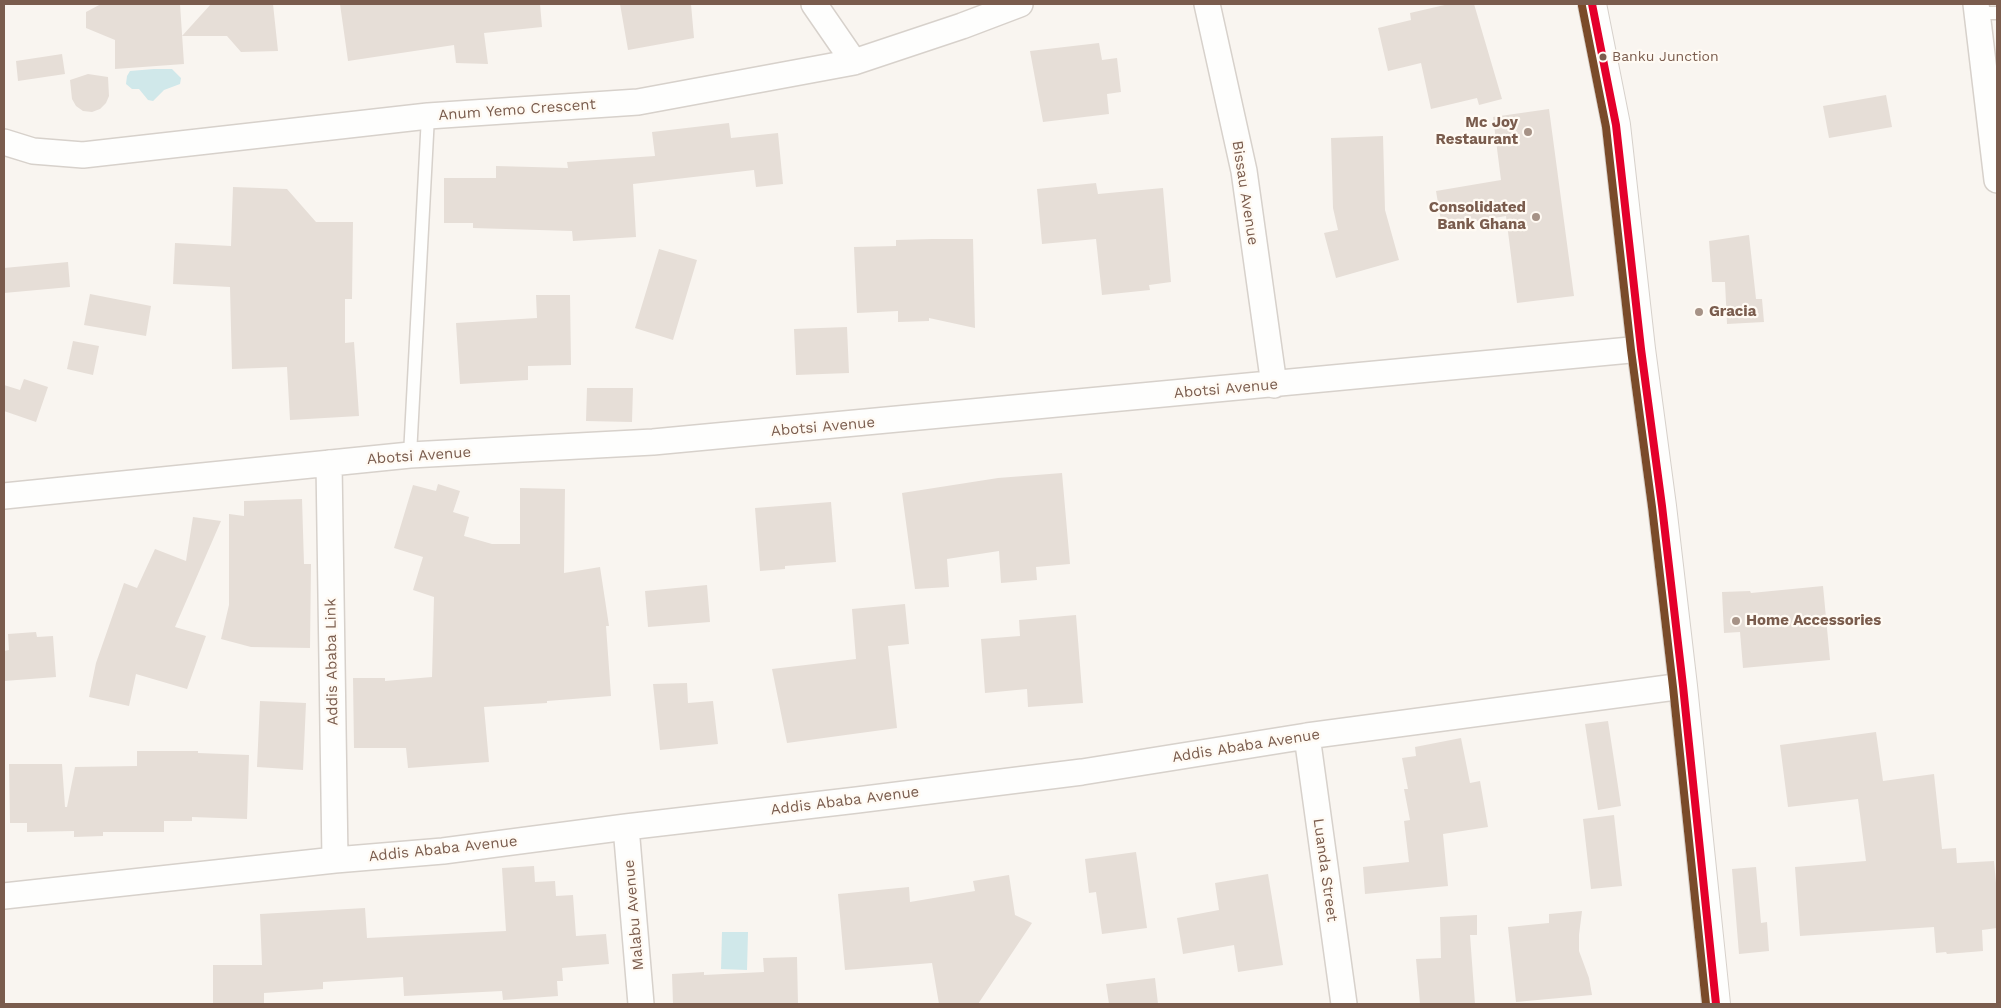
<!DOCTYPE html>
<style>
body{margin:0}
#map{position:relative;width:2001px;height:1008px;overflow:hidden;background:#f9f5f0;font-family:"Work Sans",sans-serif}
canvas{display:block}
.frame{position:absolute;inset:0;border:5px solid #7a5c4d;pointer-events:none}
</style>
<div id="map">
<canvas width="2001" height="1008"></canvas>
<div class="frame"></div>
</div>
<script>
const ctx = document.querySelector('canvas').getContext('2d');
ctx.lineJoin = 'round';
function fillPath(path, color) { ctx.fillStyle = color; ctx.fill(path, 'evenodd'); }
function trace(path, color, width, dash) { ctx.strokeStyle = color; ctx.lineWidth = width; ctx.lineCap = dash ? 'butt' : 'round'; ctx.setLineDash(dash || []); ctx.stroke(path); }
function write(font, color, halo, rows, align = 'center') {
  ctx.font = font + ' "Work Sans",sans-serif'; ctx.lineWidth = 4.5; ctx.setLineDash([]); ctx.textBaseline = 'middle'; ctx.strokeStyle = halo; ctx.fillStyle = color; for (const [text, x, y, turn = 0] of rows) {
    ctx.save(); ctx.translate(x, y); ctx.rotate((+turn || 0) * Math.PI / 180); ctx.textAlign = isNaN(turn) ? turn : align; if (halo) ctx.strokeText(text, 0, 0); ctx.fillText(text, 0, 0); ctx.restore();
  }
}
fillPath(new Path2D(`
 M154,69h18l9,9 -1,6 -16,6 -11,11 -5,-1 -9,-11h-7l-6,-5 1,-8 3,-5z
 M722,932h26l-1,38 -26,-1z`), '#d0e8ea');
fillPath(new Path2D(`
 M101,4h79l4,60 -69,5v-29l-29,-12v-16z
 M211,4h62l5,47 -37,1 -14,-16h-45z
 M340,4h200l2,23 -58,6 4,31 -32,-1 -2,-18 -106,16z
 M620,4h71l3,34 -66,12z
 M1449,4h25l28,95 -23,6 -2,-7 -46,11 -10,-46 -33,8 -10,-43 33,-8 -1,-7z
 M1099,43l3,17 15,-2 4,34 -14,2 2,20 -66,8 -13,-71z
 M62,54l3,20 -47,7 -2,-20z
 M88,74l20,3 1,19 -3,7 -6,6 -8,3 -9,-1 -7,-5 -4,-7 -2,-19z
 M1886,95l6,32 -63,11 -6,-32z
 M1549,109l25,187 -57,7 -11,-87 -64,11 -6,-36 65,-11 -8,-63z
 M729,123l2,15 47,-5 5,51 -27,3 -2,-17 -121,14 3,53 -63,4 -1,-10 -99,-3v-5h-29v-45h52v-12l72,2 -1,-6 88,-6 -3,-24z
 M1383,136l2,74 14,50 -63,18 -12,-45 14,-3 -5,-22 -2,-70z
 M1096,183l2,11 65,-6 8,94 -22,3 1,5 -48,5 -6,-56 -54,5 -5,-55z
 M233,187l54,2 29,33h37l-1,77h-7v44l9,-1 5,74 -69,4 -3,-53 -55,2 -2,-82 -57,-3 2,-41 56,3z
 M1749,235l7,64h6l2,23 -37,2 -2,-42h-13l-3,-41z
 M932,239h41l2,89 -46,-10v3l-31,1v-11l-41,2 -3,-66 42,-1v-6z
 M659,249l38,11 -24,80 -38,-12z
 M68,262l2,25 -66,6v-25z
 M90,294l61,12 -5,30 -62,-11z
 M536,295h34l1,70 -43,1v14l-68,4 -4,-61 81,-5z
 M847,327l2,46 -53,2 -2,-46z
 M73,341l26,5 -6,29 -26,-6z
 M24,379l24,8 -12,35 -32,-11v-26l16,5z
 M587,388h46l-1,34 -46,-1z
 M1062,473l8,91 -34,3 1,13 -36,3 -2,-32 -52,8 2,28 -34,2 -13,-96 96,-15z
 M438,484l22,7 -7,21 16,5 -5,19 28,8h28v-56l45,1 -1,84 36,-6 9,59h-3l5,70 -64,5v2l-63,4 5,55 -81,6 -2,-20h-52l-1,-70h32v3l47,-4 2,-80 -21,-7 10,-33 -29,-9 19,-63 23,6z
 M302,499l2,65h7l-1,84 -59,-1 -30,-8 8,-34v-91l15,2v-15z
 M831,502l5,60 -51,4v3l-25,2 -5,-63z
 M193,517l28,4 -46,106 31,9 -19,53 -51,-15 -7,32 -40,-9 7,-34 28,-80 13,5 18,-39 31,12z
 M707,585l3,37 -62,5 -3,-36z
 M1823,586l7,74 -87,8 -3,-36 -16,1 -2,-41 28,-1 1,2z
 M905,604l4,40 -21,2 9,82 -110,15 -15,-74 84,-10 -4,-50z
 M1076,615l7,88 -55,4 -1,-18 -42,4 -4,-54 39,-3 -1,-16z
 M36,632l1,5 16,-1 3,41 -52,4v-30l5,-1 -1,-16z
 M687,683l1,20 25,-2 5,43 -58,6 -7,-66z
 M260,701l46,2 -3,67 -46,-3z
 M1608,721l13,85 -23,4 -13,-86z
 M1876,732l7,49 51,-7 8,75 14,-1 1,15 37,-2 3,33v34l-15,2 1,21 -36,3 -1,-2 -10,1 -2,-26 -134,9 -5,-69 71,-6 -8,-62 -70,8 -8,-62z
 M1461,738l9,45 10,-2 8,46 -45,7 5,52 -83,8 -2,-27 46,-5 -5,-41 6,-1 -6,-31h4l-6,-31 14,-2 -1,-9z
 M137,751h61v2l51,2 -2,64 -55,-2v4h-28v11h-61v4l-29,1v-6l-47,1v-9h-17l-1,-59h53l3,43h2l8,-40 62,-1z
 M1614,815l8,71 -31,3 -8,-70z
 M1136,852l11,76 -45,6 -6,-42 -7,1 -4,-34z
 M534,866l1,16 20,-1 1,15 17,-1 3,41 30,-2 3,30 -47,4 1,13h-6l1,15 -55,4 -1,-9 -98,5 -1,-19 -80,5v7l-59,4v11h-51v-39h49l-2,-51 105,-6 2,30 139,-7 -4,-63z
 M1756,867l5,56 6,-1 2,29 -30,3 -7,-85z
 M1268,874l15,91 -45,7 -4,-27 -51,9 -6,-36 42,-8 -4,-27z
 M1009,875l6,40 17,8 -54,81h-39l-7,-41 -87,7 -7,-76 71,-7 1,15 65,-11 -2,-10z
 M1582,911l-3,24v16l10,27 3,17 -76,7 -8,-75 41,-4v-9z
 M1477,915v20h-7l5,69h-55l-4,-45 25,-1 -1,-41z
 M797,957l1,47h-125l-1,-30 32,-2v3l60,-3 -1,-14z
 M1155,978l3,26h-49l-3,-20z`), '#e6ded7');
const service = new Path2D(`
 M1976,13h21
 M410,455l18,-339`);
const minor = new Path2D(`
 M814,4l40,58
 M1207,4l37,167 30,214
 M1976,4l21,176
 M4,142l29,9 50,4 345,-39 210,-14 216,-40 108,-36 58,-22
 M329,463l6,397
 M4,496l406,-41 243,-13 988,-93
 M1307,736l37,268
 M626,827l15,177
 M4,896l331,-36 108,-9 183,-24 231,-27 225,-28 225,-36 376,-50`);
const tertiary = new Path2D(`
 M1592,4l24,121 25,224 21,157 21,180 33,318`);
trace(service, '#d7d1cb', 15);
trace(minor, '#d7d1cb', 28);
trace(tertiary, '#d7d1cb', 30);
trace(service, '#fefefd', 12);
trace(minor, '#fefefd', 25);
trace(tertiary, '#fefefd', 28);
trace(new Path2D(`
 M1592,4l24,121 25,224 21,157 21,180 33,318`), '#e4002b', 8);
trace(new Path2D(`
 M1582,6l24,121 25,223 21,157 21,180 33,317`), '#7a4b2a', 8);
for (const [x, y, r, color] of [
 [1603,57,4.5,"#7a5c4d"],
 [1528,132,5,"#a69286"],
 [1536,217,5,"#a69286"],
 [1699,312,5,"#a69286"],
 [1736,621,5,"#a69286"]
]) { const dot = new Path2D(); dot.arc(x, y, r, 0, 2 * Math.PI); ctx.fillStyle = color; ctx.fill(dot); trace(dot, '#fffaf3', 2); }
write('14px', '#7a5c4d', '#fffaf3', [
 ["Banku Junction",1612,57]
], 'left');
write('15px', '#7a5c4d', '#fffaf3', [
 ["Anum Yemo Crescent",517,110,-4],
 ["Bissau Avenue",1245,193,81],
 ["Abotsi Avenue",1226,389,-5],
 ["Abotsi Avenue",823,427,-5],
 ["Abotsi Avenue",419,456,-4],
 ["Addis Ababa Link",332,662,-91],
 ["Addis Ababa Avenue",1246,746,-9],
 ["Addis Ababa Avenue",845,801,-7],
 ["Addis Ababa Avenue",443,849,-6],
 ["Luanda Street",1325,870,82],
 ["Malabu Avenue",634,915,-95]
]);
write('bold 15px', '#7a5c4d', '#fffaf3', [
 ["Mc Joy",1518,123],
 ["Restaurant",1518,140],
 ["Consolidated",1526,208],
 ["Bank Ghana",1526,225],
 ["Gracia",1709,312,"left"],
 ["Home Accessories",1746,621,"left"]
], 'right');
</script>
